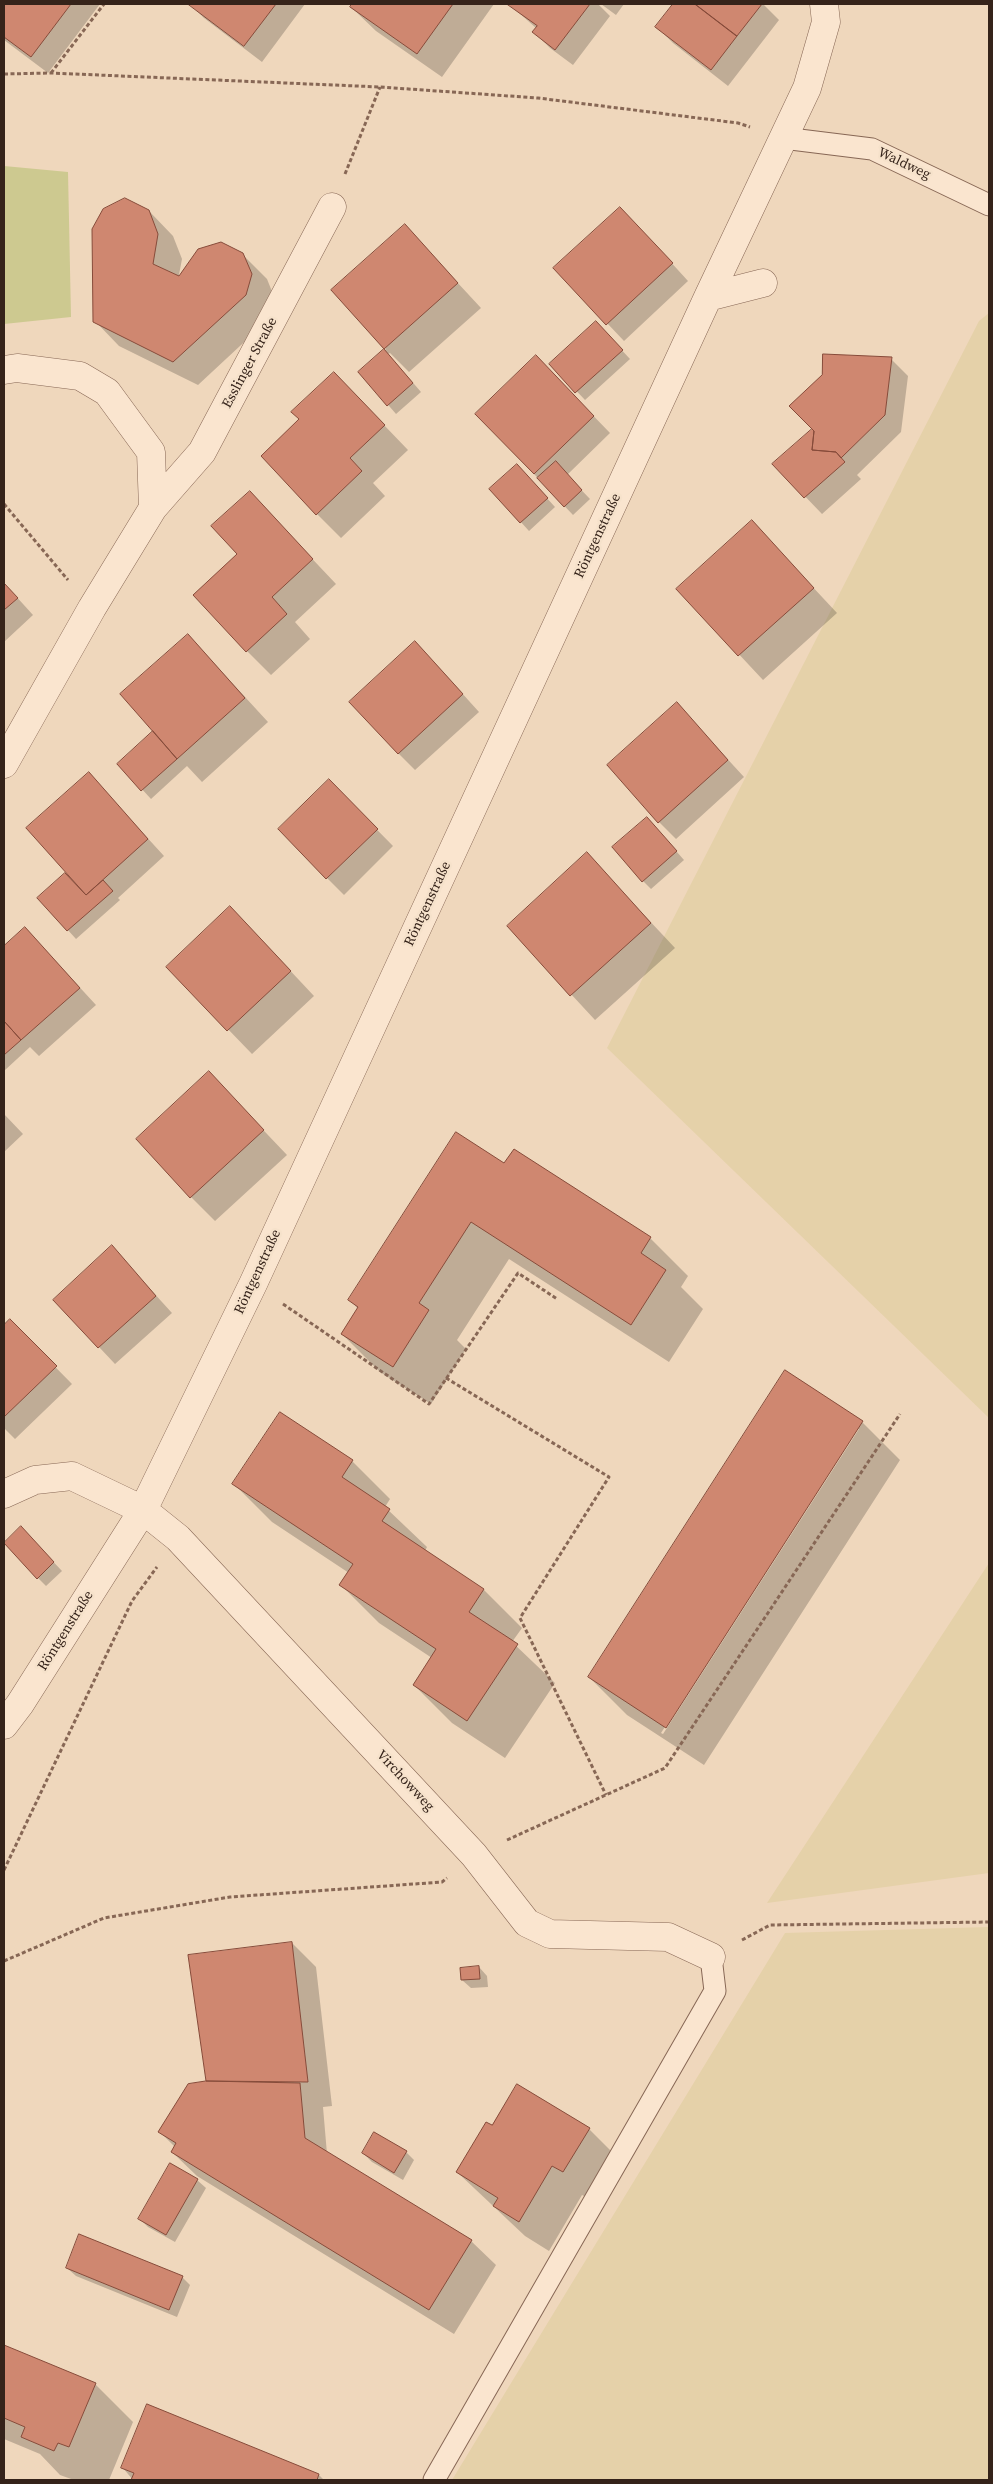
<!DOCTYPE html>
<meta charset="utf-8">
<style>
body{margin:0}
#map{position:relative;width:993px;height:2484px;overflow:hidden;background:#efd7bc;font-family:"Source Serif 4",serif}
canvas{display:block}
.frame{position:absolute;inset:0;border:5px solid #35231a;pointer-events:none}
</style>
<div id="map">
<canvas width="993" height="2484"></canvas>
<div class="frame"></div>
</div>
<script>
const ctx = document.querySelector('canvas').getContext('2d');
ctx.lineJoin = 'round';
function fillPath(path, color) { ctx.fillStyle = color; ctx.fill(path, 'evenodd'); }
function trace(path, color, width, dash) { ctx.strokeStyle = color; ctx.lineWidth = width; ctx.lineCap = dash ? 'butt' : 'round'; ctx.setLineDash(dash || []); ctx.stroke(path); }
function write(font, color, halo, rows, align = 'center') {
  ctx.font = font + ' "Source Serif 4",serif'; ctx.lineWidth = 5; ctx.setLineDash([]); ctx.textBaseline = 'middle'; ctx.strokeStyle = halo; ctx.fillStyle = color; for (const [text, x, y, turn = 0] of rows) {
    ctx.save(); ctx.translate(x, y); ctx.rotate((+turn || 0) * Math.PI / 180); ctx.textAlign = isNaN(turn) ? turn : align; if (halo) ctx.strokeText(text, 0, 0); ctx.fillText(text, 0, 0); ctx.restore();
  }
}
fillPath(new Path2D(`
 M989,313v1105l-382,-370 372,-727z
 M989,1563v310l-222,30z
 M989,1927v553h-537l333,-547z`), '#e5d1a9');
fillPath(new Path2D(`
 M4,166l64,6 3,145 -67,7z`), '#cdc990');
fillPath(new Path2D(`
 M4,4h96l-52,69 -44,-33z
 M190,4h115l-43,58 -58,-44z
 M353,4h141l-52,73 -66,-46 -25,-24z
 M509,4h89l12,12 -37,49 -23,-17 -16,-16 2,-4z
 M601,4h23l-8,11z
 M674,4h89l16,16 -51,66 -55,-43 -16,-16z
 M149,211l24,25 9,23 -4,21 64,-26 25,25 8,20 -6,20 -71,66 -79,-39 -24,-25z
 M637,225l51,56 -64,60 -69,-73z
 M405,226l76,82 -72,64 -19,-19 -2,1 33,38 -25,22 -36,-42 26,-23 -53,-59z
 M604,331l26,28 -45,41 -34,-36z
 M891,359l17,17 -7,56 -44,43 4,4 -39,35 -48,-50z
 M552,373l58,60 -43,42 23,24 -17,16 -96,-101z
 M358,398l50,52 -35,33 12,13 -44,42 -24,-24z
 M525,474l30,33 -26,24 -38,-42z
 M250,493l86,91 -41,38 15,17 -39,36 -24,-24 -9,-97z
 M752,522l85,91 -74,67 -85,-91z
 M4,583l29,32 -29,27z
 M188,635l80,87 -66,60 -15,-16 -36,33 -32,-35 36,-32z
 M432,660l47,52 -64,58 -17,-17z
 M677,704l67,73 -68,62 -17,-17z
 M89,774l75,82 -46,42 2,2 -44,39 -37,-41 34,-20z
 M329,781l64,65 -49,49 -17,-17z
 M655,827l29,33 -33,29 -8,-8z
 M587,854l88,94 -80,72 -87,-94z
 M25,928l71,77 -57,51 -9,-9 -26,24v-124z
 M254,932l60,64 -62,58 -84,-87z
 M209,1073l78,82 -72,66 -24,-24z
 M4,1114l19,20 -19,18z
 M505,1165l145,73 38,38 -7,11 22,22 -34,53 -160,-103 -52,81 9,9 -35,55 -51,-32 -38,-38 16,-25 -8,-9z
 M112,1247l60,66 -57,51 -16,-17z
 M10,1321l62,63 -57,55 -11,-11v-101z
 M281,1414l71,47 38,38 -5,8 42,40 -2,4 59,39 38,38 -10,14 43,41 -50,75 -53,-35 -38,-38 18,-27 -53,-35 -38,-38 8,-12 -77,-51 -38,-38z
 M862,1422l38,38 -196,305 -77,-50 -38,-38zM856,1429h3l-196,305 -2,-1z
 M29,1536l33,35 -16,15 -8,-8z
 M292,1943l24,24 16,139 -9,1 4,47 144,87 25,24 -42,69 -257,-158 -25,-24 3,-5 -15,-15 48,-50 -18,-125z
 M479,1967l8,9 1,11 -17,1 -9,-8z
 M493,2127l96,2 30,30 -25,42 -12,-6 -33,56 -24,-15 -68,-64z
 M406,2152l8,8 -11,20 -31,-18 -9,-9z
 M197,2180l9,8 -31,54 -27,-15 -8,-8z
 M67,2268l115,9 8,8 -13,32 -101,-41z
 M4,2346l91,38 38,38 -24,58h-35l-14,-5 -20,-21 -36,-15z
 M148,2405l171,70 5,5h-191l-10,-12z`), '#0003');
const building = new Path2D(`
 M4,4h67l-40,53 -27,-20z
 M188,4h88l-32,42z
 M352,4h101l-36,50 -67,-47z
 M507,4h83l-35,46 -23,-18 5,-6z
 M673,4h22l42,32 -26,34 -56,-43z
 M695,4h67l-25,32z
 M125,198l24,12 9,24 -5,30 26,12 19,-27 23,-7 22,11 9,21 -6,21 -73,67 -80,-40 -1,-93 11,-20z
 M620,207l53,56 -67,62 -53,-57z
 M405,224l53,59 -74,66 -53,-59z
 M596,321l27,29 -48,43 -26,-29z
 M384,349l29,34 -26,23 -29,-34z
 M823,354l69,3 -7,58 -44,43 -5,-6 -24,-2 2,-19 -25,-25 33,-31z
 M536,355l58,61 -60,58 -59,-60z
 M334,372l51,53 -35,33 12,13 -46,44 -55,-59 38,-37 -8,-7z
 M812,429l2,2 -2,19 24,2 9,10 -41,36 -32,-34z
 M556,461l26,29 -18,17 -27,-29z
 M517,464l31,34 -28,25 -31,-34z
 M250,491l63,68 -41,38 15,17 -41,38 -53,-57 44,-41 -26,-28z
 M752,520l62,68 -76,68 -62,-67z
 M4,583l14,15 -14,12z
 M188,634l57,64 -68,61 -57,-65z
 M415,641l48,53 -65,60 -49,-52z
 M677,702l51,58 -70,63 -51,-58z
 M153,731l24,28 -36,32 -24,-27z
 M89,772l59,67 -62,56 -60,-67z
 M329,779l49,50 -52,50 -48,-50z
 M647,817l30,34 -35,31 -30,-35z
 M587,852l64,71 -81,73 -63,-70z
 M65,873l21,22 17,-15 10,11 -46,40 -30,-33z
 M230,906l61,65 -64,60 -61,-64z
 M25,927l55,61 -59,52 -17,-19v-75z
 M4,1021l17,19 -17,15z
 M209,1071l55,59 -74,68 -54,-59z
 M456,1132l48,31 10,-14 137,88 -10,16 25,17 -35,55 -160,-103 -52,81 10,7 -36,57 -52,-33 17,-27 -10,-7z
 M112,1245l44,51 -58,52 -45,-48z
 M10,1319l47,47 -53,51v-92z
 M785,1370l78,51 -197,307 -78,-51z
 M280,1412l73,48 -11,17 48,32 -8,12 102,68 -15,23 49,32 -51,77 -54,-36 23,-36 -97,-64 14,-21 -121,-80z
 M21,1526l33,36 -17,17 -33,-36z
 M292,1942l16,140 -102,-1 -18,-126z
 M479,1966l1,13 -19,1 -1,-12z
 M206,2081l94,2 5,55 167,102 -43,70 -258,-158 5,-9 -18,-11 30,-48z
 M517,2084l73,44 -27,44 -11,-6 -33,56 -26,-16 5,-8 -42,-26 30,-50 6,3z
 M374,2132l33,19 -13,22 -32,-20z
 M170,2163l28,16 -32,56 -28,-16z
 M79,2234l104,42 -14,34 -103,-42z
 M4,2345l92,38 -27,64 -11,-4 -4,8 -33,-14 4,-10 -21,-9z
 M147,2404l172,70 -2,6h-186l3,-7 -13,-5z`);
fillPath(building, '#cf8770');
trace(building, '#864b3a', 1);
const lane = new Path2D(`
 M783,138l89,11 117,56
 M434,2480l281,-489 -4,-34`);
const street = new Path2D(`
 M708,297l55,-14
 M4,370l13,-2 63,8 27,16 44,60 2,56 -61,100 -88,156
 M153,508l49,-56 130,-245
 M4,1494l31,-14 37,-4 71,34 35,28 296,317 53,68 23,11 118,3 43,20
 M4,1725l16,-21 123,-194 110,-226 455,-987 99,-209 19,-66 -2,-18`);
trace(lane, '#876755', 23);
trace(street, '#876755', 29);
trace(new Path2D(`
 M51,73l53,-69
 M4,74l47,-1 329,14 158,11 200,25 12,4
 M345,174l35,-87
 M4,504l64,76
 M283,1304l146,100 89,-131 39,26
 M446,1378l163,99 -89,141 86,177
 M507,1840l158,-72 235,-354
 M4,1870l128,-269 25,-34
 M742,1940l28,-15 219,-3
 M4,1961l100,-43 126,-21 212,-15 5,-4`), '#876755', 3, [4, 2.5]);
trace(lane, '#fae5cf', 21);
trace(street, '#fae5cf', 28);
write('14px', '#35231a', '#f6e2cb', [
 ["Waldweg",904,164,25],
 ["Esslinger Straße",250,363,-62],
 ["Röntgenstraße",598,536,-65],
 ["Röntgenstraße",428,904,-65],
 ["Röntgenstraße",258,1272,-65],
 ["Röntgenstraße",66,1631,-58],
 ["Virchowweg",405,1781,47]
]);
</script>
